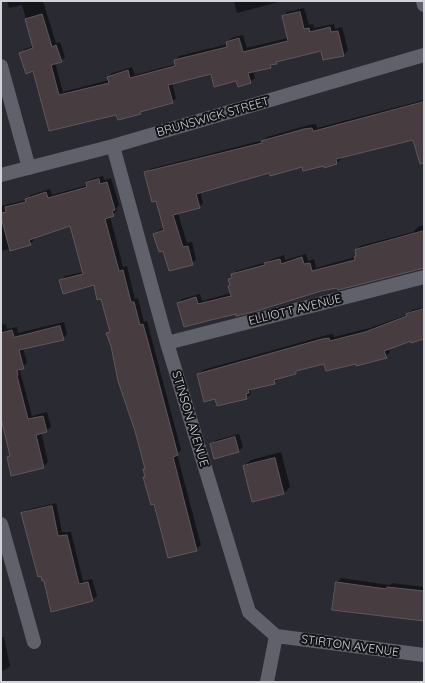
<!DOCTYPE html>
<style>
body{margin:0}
#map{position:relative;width:425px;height:683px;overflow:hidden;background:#292a32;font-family:Quicksand,sans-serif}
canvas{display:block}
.frame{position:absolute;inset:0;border:2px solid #d3d4d9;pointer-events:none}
</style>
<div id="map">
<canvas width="425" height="683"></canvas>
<div class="frame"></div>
</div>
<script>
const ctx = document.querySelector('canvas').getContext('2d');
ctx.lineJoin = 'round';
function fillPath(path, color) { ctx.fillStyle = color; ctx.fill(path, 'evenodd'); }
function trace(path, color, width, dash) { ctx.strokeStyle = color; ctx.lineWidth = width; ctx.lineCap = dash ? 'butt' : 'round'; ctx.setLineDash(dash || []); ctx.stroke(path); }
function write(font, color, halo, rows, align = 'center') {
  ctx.font = font + ' Quicksand,sans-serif'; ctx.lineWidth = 4; ctx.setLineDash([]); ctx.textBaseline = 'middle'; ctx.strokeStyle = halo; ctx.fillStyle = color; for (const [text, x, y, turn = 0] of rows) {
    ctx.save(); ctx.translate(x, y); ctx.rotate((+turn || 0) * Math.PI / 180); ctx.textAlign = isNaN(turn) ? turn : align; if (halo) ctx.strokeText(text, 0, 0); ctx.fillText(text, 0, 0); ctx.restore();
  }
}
fillPath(new Path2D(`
 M7,1h36l13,42 4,-1 5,15 -4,4 -6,2 8,29 46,-12 -1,-3 4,-4 20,-6 3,8 41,-11 -1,-3 4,-5 49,-12 -1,-2 4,-4 12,-3 4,13 41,-10 -5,-21 4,-5 17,-4 5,17 4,-1 1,4 20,-4 1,5 7,-2 6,23 -4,5 -22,-5 -44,11 -8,6 -17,4 2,7 -5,4 -38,-10 -40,11 4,15 -4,4 -29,8 -3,2 -21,7 -2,-5 -67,16 -16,-60 -13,-17 4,-4 9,-3 -12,-41 -13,3z
 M234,1h48l-45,12z
 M424,100v41l-10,-3 -74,18 1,3 -4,4 -34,3 -33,5 -70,20 3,12 -4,4 -21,6 9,30 5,-1 4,17 -4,5 -28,-15 -9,-15 4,-4 6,-2 -8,-28 -11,-27 4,-4 114,-29 3,-3 42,-12 7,-1 1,4z
 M103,176l1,4 7,-2 8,27 -3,3 1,3 -7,5 13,51 4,-1 8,33 3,-1 6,24 3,-1 34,129 -4,4 24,91 -5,4 -50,-73v-7l-38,-135 2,-3 -8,-33 -7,-14 -34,-3 4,-5 18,-4 -12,-47 -37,13v2l-4,4 -29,7v-45l25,-6 5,-5 19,-6 2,6 36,-10 -1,-2 4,-4z
 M424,225v43l-86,18 -101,27 -59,-10 4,-4 18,-5 2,7 29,-8 -1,-13 6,-9 31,-9 3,-2 14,-5 1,5 21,-6 2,7 6,-2 2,9 39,-11 2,-2 -1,-4 4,-5 53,-14 5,-5z
 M424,307v31l-12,2 -23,8 1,4 -4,4 -29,6 -32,1 -25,6 -4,4 -17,5 -4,4 -23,6 -2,2 1,4 -5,4h-30l-17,-24 4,-4 124,-35 6,-1 1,3 36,-9 37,-13 5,-5z
 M1,319l2,6 3,-1 1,5 10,-2 1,6 46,-11 3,12 -4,5 -40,9 4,15 -6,5 -1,3 12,45 15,-4 4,15 -5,4 -5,1 7,30 -5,5 -35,-9 3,-4 -10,-41z
 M239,434l4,13 -4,4 -24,6 -3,-13 4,-4z
 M281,452l9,35 -6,6 -40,-27 7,-6z
 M56,503l6,29h9l12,49 9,-2 5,17 -5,4 -47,-21 -23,-65 4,-4z
 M341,578l49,7 2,-2 32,4v33l-87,-37z
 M1,637h3l6,29 -5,4 -4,1z`), '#0007');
const building = new Path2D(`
 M300,12l4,17 5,-1 1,4 20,-5 1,5 7,-1 6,25 -21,4 -2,-9 -45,11 1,2 -7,1 1,3 -23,5 3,10 -13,4 -2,-6 -22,6 -3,-13 -43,11 5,18 -33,9 1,2 -23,6 -2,-5 -67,16 -16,-60 -7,3 -7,-21 14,-5 -8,-29 17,-5 10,33 4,-2 6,17 -11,3 8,30 50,-12 -2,-6 21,-7 2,8 45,-12 -1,-6 53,-13 -1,-5 13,-4 4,14 45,-11 -6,-25z
 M424,102v61l-4,1 -7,-24 -77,19 1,5 -13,4v-2l-21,5 -1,-4 -32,9 -1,-3 -73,21 4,14 -27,7 10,32 5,-1 5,19 -24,6 -6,-20 -4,1 -6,-18 11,-4 -8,-29 -4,1 -8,-30 118,-29 -1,-2 43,-12 8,-1 1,3z
 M99,179l1,5 7,-2 8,28 -3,1 2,5 -9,3 14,52 4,-1 8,32h3l6,23 3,-1 4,14 31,117 -5,2 24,94 -29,7 -14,-54 -3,1 -8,-28h2l-2,-8h2l-10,-38 -17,-50 -7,-35 -5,-13 4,-1 -9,-33 -4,1 -3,-15 -31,9 -4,-14 24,-6 -13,-48 -41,14 2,5 -21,6 -9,-34v-4l5,-1 -1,-5 21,-5 -1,-3 21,-7 2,6 36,-10 3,-1 -1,-4z
 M424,231v37l-86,22 -1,-2 -16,3 -64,20 -21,5v-2l-21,5 -31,8 -7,-24 19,-6 2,7 33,-8 -3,-10 2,-1 -2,-6 4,-1 -1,-4 34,-9 -1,-2 16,-4 1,5 21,-7 2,7 6,-1 2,8 43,-11 -1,-3h2l-1,-7z
 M424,309v30l-13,4v-2l-27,10 3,7 -31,8v-2l-30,7 -2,-7 -28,7v3l-22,6 1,4 -27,6 1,3 -3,1 1,5 -30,7 -2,-7 -11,3 -7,-28 125,-35 7,-1 1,3 35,-9 42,-16 -1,-2z
 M60,326l4,14 -45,10 5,19 -7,1 1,5 -1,1 11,43 15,-3 4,16 -11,3 8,33 -33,8 -4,-19 3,-1 -9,-38v-85l11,-3 2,7z
 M235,437l4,15 -25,7 -4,-15z
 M275,458l9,36 -32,8 -9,-36z
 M52,506l6,30 9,-1 12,49 9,-2 5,19 -42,11 -7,-31h-2l-1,-5 -3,1 -17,-64z
 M336,582l50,7 1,-2 37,4v30l-92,-11z`);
fillPath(building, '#473d40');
trace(building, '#61575a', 1);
trace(new Path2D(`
 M423,1l1,4
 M1,66l28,102
 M113,146l54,197 82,269 27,24 -9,46
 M1,175l112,-29 311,-91
 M167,343l257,-66
 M1,524l33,118
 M276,636l148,19`), '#60616a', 14);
write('12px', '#d3d4d9', '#121317', [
 ["BRUNSWICK STREET",213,117,-16],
 ["ELLIOTT AVENUE",295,310,-14],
 ["STINSON AVENUE",190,419,73],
 ["STIRTON AVENUE",350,646,8]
]);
</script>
